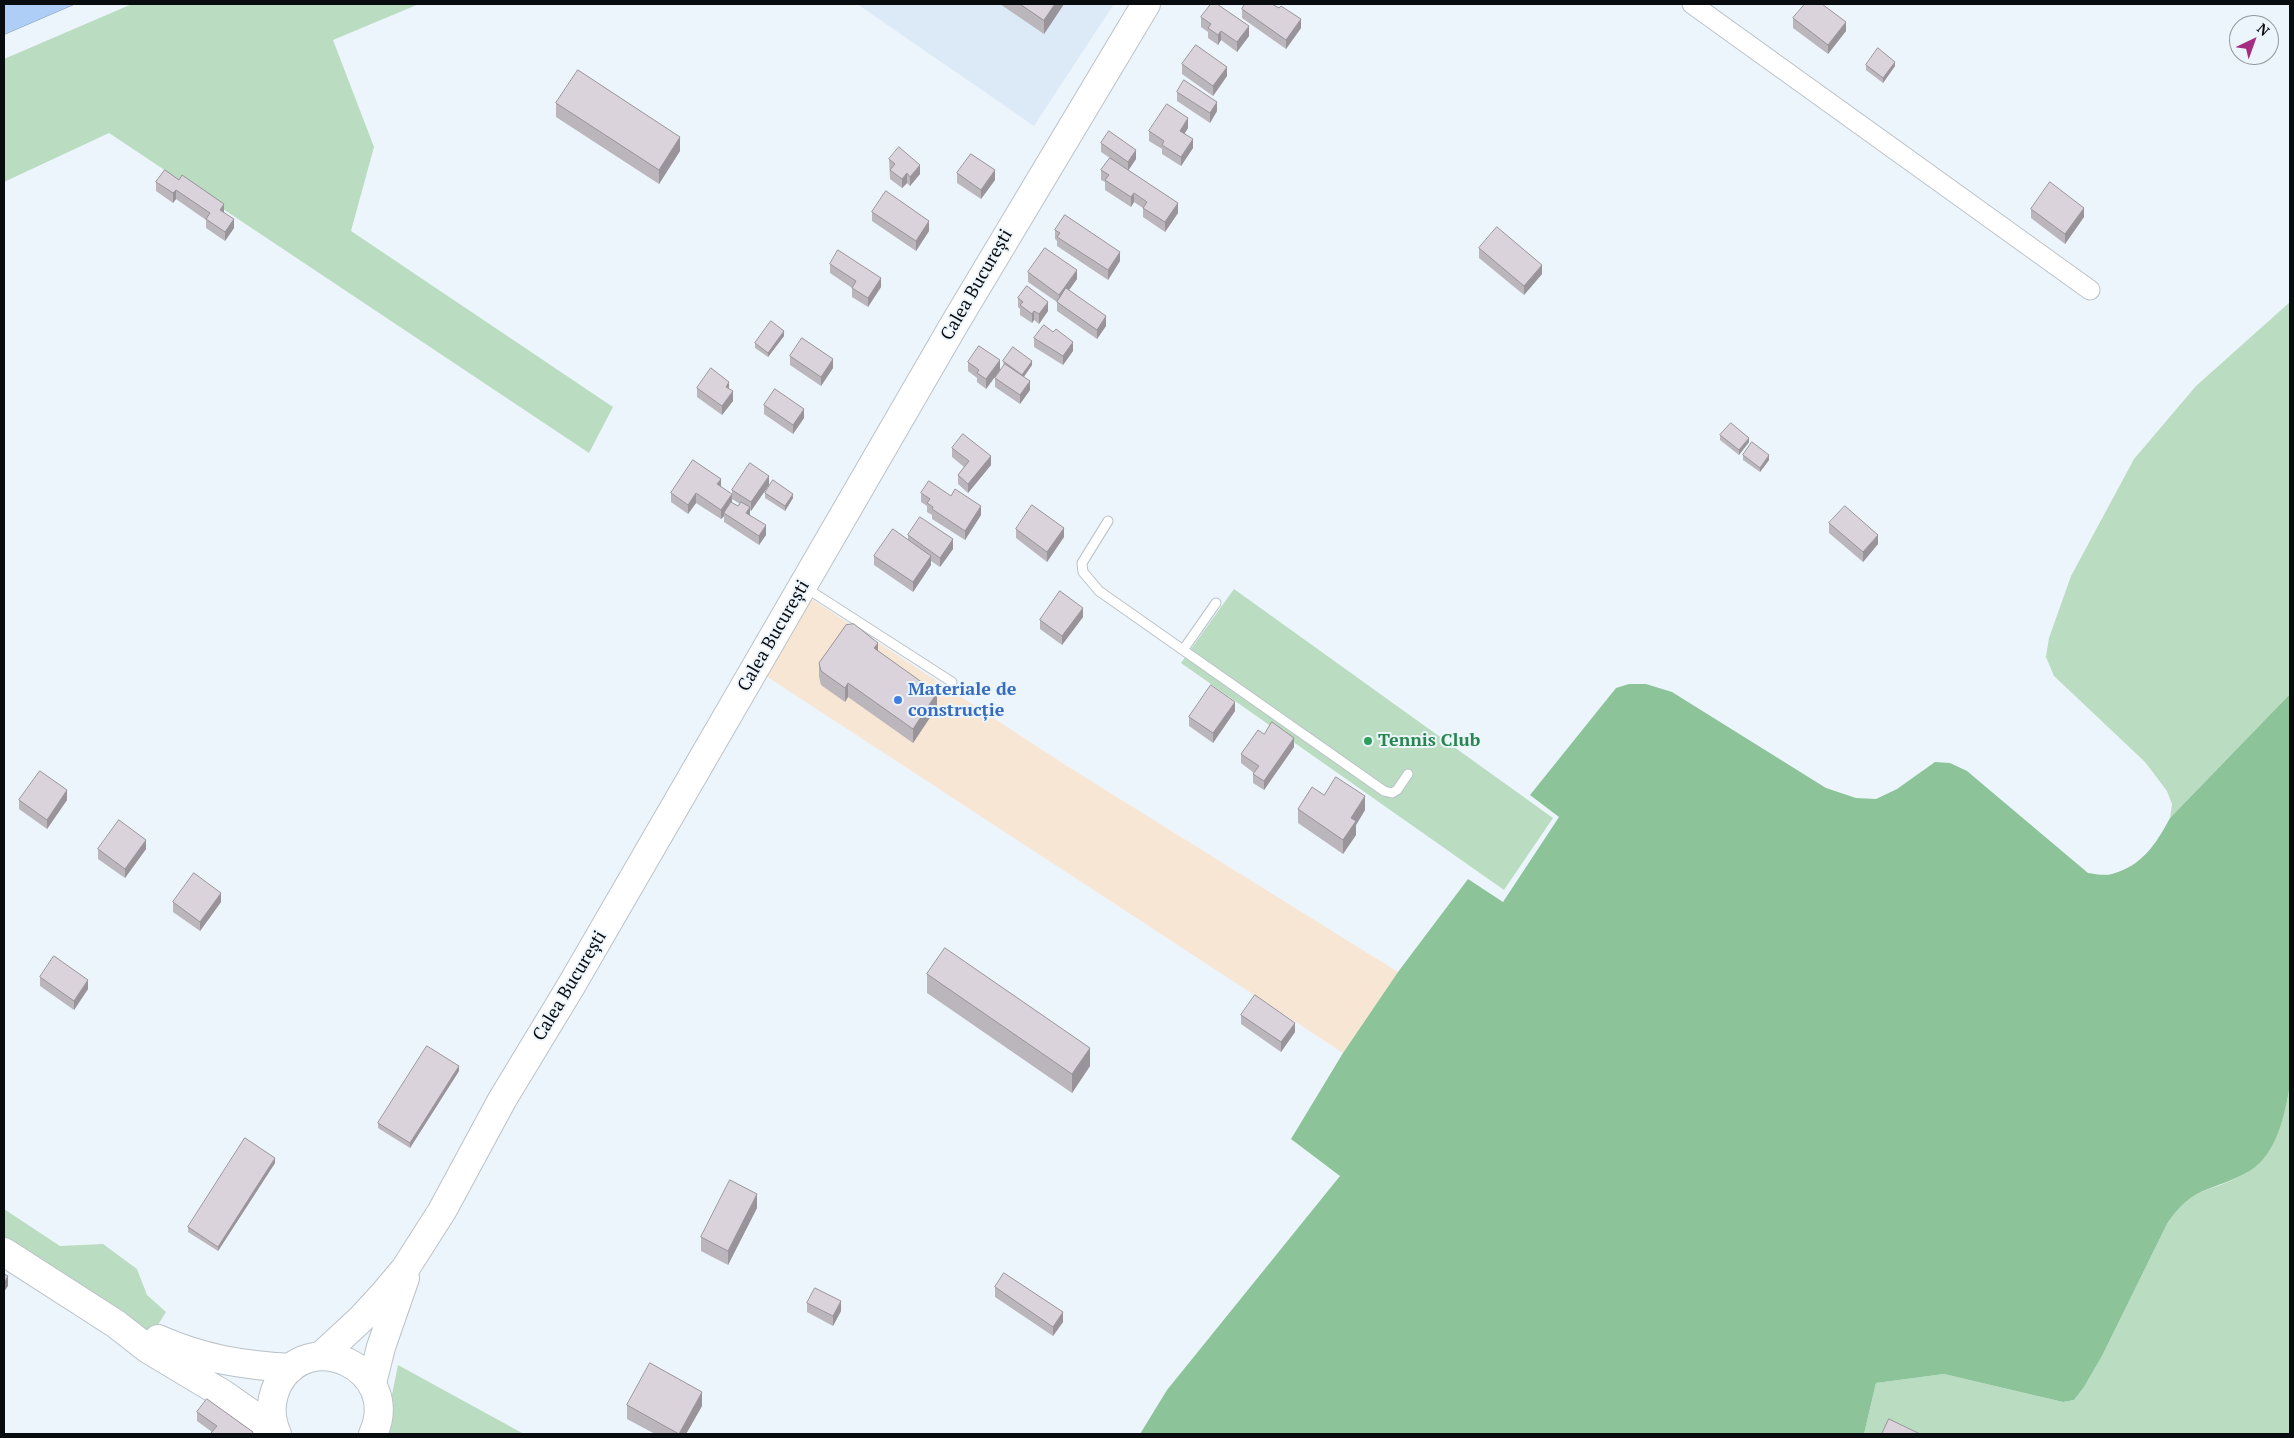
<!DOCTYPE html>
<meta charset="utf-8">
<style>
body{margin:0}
#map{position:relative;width:2294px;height:1438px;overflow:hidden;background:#edf5fc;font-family:"PT Serif",serif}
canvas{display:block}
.frame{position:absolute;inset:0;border:5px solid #090c0e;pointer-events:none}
.north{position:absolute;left:2229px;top:15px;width:50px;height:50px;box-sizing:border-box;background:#edf5fc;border:1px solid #92989d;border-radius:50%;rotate:42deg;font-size:14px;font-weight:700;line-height:20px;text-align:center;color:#090c0e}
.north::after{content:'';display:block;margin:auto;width:18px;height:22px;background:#a42c82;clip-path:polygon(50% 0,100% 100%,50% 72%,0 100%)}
</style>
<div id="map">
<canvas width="2294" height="1438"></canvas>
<div class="frame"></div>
<div class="north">N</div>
</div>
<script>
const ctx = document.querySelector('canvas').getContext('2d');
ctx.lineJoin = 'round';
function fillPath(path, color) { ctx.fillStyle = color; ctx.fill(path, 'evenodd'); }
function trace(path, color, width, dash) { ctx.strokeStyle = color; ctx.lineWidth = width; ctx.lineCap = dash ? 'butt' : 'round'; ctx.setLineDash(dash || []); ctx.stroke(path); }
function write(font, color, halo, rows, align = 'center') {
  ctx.font = font + ' "PT Serif",serif'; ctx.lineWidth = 4; ctx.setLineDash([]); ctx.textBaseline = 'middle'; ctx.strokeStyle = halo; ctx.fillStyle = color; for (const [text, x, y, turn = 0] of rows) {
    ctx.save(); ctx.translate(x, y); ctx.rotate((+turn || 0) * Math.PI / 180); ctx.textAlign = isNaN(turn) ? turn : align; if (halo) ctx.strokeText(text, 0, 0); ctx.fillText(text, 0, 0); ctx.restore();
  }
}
fillPath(new Path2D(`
 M810,598l257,168 331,206 -55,81 -580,-379z`), '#f8e6d5');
fillPath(new Path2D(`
 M857,4h257l-80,122z`), '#dceaf7');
fillPath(new Path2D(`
 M132,4h287l-86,36 41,107 -23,84 262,176 -24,46 -480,-320 -105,49v-123z
 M2290,302v392l-120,124 2,-14 -5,-13 -22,-29 -91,-86 -8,-19 3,-19 22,-62 63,-117 62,-73z
 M1234,589l319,229 -49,72 -323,-227z
 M2290,1085v349h-426l12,-51 68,-9 119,28 11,-2 10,-13 18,-31 64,-130c28,-45 48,-31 84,-56 25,-16 36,-58 40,-85z
 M4,1209l56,37 43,-2 34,25 10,26 19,17 -25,40 -137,-88z
 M398,1365l126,69h-140z`), '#badcc1');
fillPath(new Path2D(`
 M1629,684h17l26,8 154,96 30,10 20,1 21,-10 38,-27 15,1 17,8 121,102c7,1 17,3 24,1 30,-8 44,-30 58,-56l120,-124v391c-5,29 -13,68 -39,85 -38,23 -58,13 -85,56l-64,130 -18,31 -10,13 -11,2 -119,-28 -68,9 -12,51h-724l27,-44 173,-214 -49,-37 52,-86 55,-81 70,-93 35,23 56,-85 -29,-22 86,-107z`), '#8cc399');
const water = new Path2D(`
 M4,4h72l-72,31z`);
fillPath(water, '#afcef7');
trace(water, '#7d94b1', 1);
fillPath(new Path2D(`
 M76,4h3l-75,33v-2z`), '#edf5fc');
const lane = new Path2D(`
 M1108,521l-26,42 1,9 16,19 285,200 8,2 5,-3 11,-16
 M806,588l146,94
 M1183,650l33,-47`);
const street = new Path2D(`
 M1692,4l398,286`);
const primary = new Path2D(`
 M4,1252l112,72 32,25 75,45 30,21 20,19
 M158,1339c45,20 84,26 133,29`);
const highway = new Path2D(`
 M321,1356l41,-38 22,-24 21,-25 37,-58 60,-111 69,-114 384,-663 191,-319
 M372,1383l9,-36 24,-69
 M277,1434c-7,-15 -7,-32 0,-48 30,-62 126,-17 96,48`);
trace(lane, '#bac2c8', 11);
trace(street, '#bac2c8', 21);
trace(primary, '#bac2c8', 30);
trace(highway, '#bac2c8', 30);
trace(lane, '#fff', 9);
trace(street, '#fff', 19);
trace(primary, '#fff', 28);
trace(highway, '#fff', 28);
fillPath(new Path2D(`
 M1000,4h64l-20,30z
 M1242,9l59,19 -15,21 -44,-31z
 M1201,17l48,19 -12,16 -16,-12 -3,5 -10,-7v-6l-7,-5z
 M1793,18l53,13 -18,23 -35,-26z
 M1182,64l45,12 -14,20 -31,-22z
 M1866,65l29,1 -12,17 -17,-13z
 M1177,92l40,19 -7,12 -33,-22z
 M556,103l124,48 -21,33 -103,-67z
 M1188,128l-3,5 8,15 -12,18 -19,-12v-5l-13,-8v-10z
 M1101,143l35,16 -8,11 50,43 -13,19 -22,-15v-9l-9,-6 -3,5 -26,-17v-8l-4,-2v-10l9,-12 -9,-6z
 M889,159l31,15 -10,12 -3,-3 -5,5 -12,-9z
 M165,170l59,42 10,16 -9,13 -19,-13v-8l-30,-21 -3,4 -17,-12v-9z
 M957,173l38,7 -14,19 -24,-16z
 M2031,209l53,8 -19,27 -34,-26z
 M872,212l57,19 -13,20 -44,-30z
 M1055,230l65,31 -12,19 -51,-34v-5l-2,-2z
 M1479,248l63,26 -18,21 -45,-37z
 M830,264l51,23 -13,20 -16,-10v-9l-22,-15z
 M1028,272l49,7 -8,11 37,36 -9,13 -40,-28v-9l-29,-20z
 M1018,298l30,13 -9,13 -5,-4 -2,3 -12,-8v-6l-2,-2z
 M1053,332l20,19 -10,14 -29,-18v-9z
 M784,336l-16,21 -13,-9v-5z
 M790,356l43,12 -12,18 -31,-21z
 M1003,361l29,4 -8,12 6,13 -10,14 -25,-17v-9l9,-12z
 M968,362l32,8 -14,19 -9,-7v-4l-9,-7z
 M697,388l32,1 4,12 -11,14 -25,-18z
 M764,405l40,13 -11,16 -29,-20z
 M1720,435l29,7 -10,13 -19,-15z
 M952,448l39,17 -23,28 -10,-9v-9l6,-8 -12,-10z
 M1743,455l26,5 -9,12 -17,-12z
 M769,485l-18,26 -1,-1v5l16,20 -7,10 -35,-23v-6l-3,3 -25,-16 -8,11 -17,-12v-9l50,-7 11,17 6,3 2,-2 -8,-5v-9z
 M765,493l28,5 -8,13 -20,-13z
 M921,493l60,22 -16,25 -33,-21v-4l-5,-3v-6l-6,-4z
 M1829,523l49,21 -15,18 -34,-29z
 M1016,529l48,8 -17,25 -31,-24z
 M908,535l45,14 -13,18 -9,-6v4l-18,27 -39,-27v-9l34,-17z
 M1083,617l-21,28 -22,-16v-9z
 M878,651l59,56 -24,36 -65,-46 -3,5 -24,-17 -2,-8v-14z
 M1235,711l-22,32 -24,-17v-9z
 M1264,734l30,13 -30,43 -11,-7v-9l1,-1 -13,-10v-9z
 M1324,795l41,15 -9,15v10l-13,19 -45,-31v-14z
 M19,800h48l-20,29 -28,-20z
 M98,849h48l-21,29 -27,-19z
 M173,902h48l-21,29 -27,-19z
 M927,974l163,92 -18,27 -145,-100z
 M40,977l48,12 -14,21 -34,-24z
 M1241,1015l54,17 -14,20 -40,-28z
 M459,1071l-49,77 -32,-20v-5z
 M275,1163l-57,88 -30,-19v-5z
 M757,1208l-29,57 -27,-14v-14z
 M995,1287l68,35 -10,14 -58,-39z
 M807,1303l34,8 -8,15 -26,-14z
 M627,1405l75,1 -16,28h-31l-28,-15z
 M197,1412l56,22h-42l1,-2 -15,-11z`), '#bbb5bc');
fillPath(new Path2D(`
 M1055,4h9l-20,30v-14z
 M1301,19v9l-15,21v-9z
 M1846,22v9l-18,23v-9z
 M1249,26v10l-12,16v-10z
 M1221,31v9l-3,5v-10z
 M1895,62v4l-12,17v-5z
 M1227,67v9l-14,20v-10z
 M1217,102v9l-7,12v-10z
 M1188,118v10l-8,12v-9z
 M680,137v14l-21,33v-14z
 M1193,139v9l-12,18v-9z
 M1136,150v9l-8,12v-9z
 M920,165v9l-10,12v-9z
 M995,170v10l-14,19v-9z
 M907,173v10l-5,5v-9z
 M176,190v9l-3,4v-10z
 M1134,193v9l-3,5v-10z
 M1178,203v10l-13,19v-10z
 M224,204v10l-4,-4z
 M2084,208v9l-19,27v-10z
 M234,219v9l-9,13v-9z
 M929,221v10l-13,20v-10z
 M1120,252v9l-12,19v-10z
 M1542,265v9l-18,21v-9z
 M1077,270v9l-18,25v-9z
 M881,278v9l-13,20v-9z
 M1048,302v9l-9,13v-10z
 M1034,311v9l-2,3v-9z
 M1106,316v10l-9,13v-9z
 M784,331v5l-16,21v-4z
 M1073,342v9l-10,14v-9z
 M833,359v9l-12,18v-9z
 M1000,360v10l-14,19v-10z
 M1032,361v4l-10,14v-4z
 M1030,381v9l-10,14v-9z
 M729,382v9l-3,-4z
 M733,391v10l-11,14v-9z
 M804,409v9l-11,16v-9z
 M1749,438v4l-10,13v-5z
 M1769,455v5l-9,12v-4z
 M991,456v9l-23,28v-9z
 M769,476v9l-18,26v-9z
 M721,479v9l-4,-4z
 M696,493v10l-8,11v-9z
 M732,494v9l-8,10v3l-3,3v-9z
 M793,494v4l-8,13v-5z
 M981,506v9l-16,25v-9z
 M750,507v10l-4,-4z
 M766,525v10l-7,10v-9z
 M1064,528v9l-17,25v-10z
 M1878,535v9l-15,18v-10z
 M953,539v10l-13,18v-9z
 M931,556v9l-18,27v-10z
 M1083,608v9l-21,28v-9z
 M878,643v13l-4,-8z
 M848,683v14l-3,5v-14z
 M937,693v14l-24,36v-14z
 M1235,702v9l-22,32v-10z
 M1294,738v9l-30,43v-9z
 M67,790v10l-20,29v-9z
 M1365,796v14l-9,15v10l-13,19v-14l8,-22z
 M146,840v9l-21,29v-9z
 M221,893v9l-21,29v-9z
 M88,980v9l-14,21v-9z
 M1295,1023v9l-14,20v-10z
 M1090,1048v18l-18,27v-19z
 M459,1066v5l-49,77v-5z
 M275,1158v5l-57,88v-4z
 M757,1194v14l-29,57v-14z
 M8,1276v10l-4,6v-9z
 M841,1301v10l-8,15v-10z
 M1063,1312v10l-10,14v-9z
 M702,1392v14l-16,28h-7z`), '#999499');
const building = new Path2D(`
 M1020,4h35l-11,16z
 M1211,4h6l32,22 -12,16 -16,-11 -3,4 -10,-7 3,-4 -10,-7z
 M1245,4h27l7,4 2,-2 20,13 -15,21 -44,-31z
 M1805,4h17l24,18 -18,23 -35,-27z
 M1196,45l31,22 -14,19 -31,-22z
 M1878,48l17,14 -12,16 -17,-13z
 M578,70l102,67 -21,33 -103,-67z
 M1184,80l33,22 -7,11 -33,-21z
 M1167,104l21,14 -8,13 13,8 -12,18 -19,-12 2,-4 -15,-10z
 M1109,131l27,19 -8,12 -27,-19z
 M899,147l21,18 -10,12 -3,-4 -5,6 -12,-9 5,-6 -6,-5z
 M971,154l24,16 -14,20 -24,-17z
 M1110,158l68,45 -13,19 -22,-14 4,-6 -13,-9 -3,4 -26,-17 4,-5 -8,-5z
 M165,170l14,10 3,-5 42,29 -4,6 14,9 -9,13 -19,-13 4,-6 -34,-23 -3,3 -17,-11z
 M2050,182l34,26 -19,26 -34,-25z
 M886,191l43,30 -13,20 -44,-29z
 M1065,215l55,37 -12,18 -51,-33 3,-4 -5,-3z
 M1497,227l45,38 -18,21 -45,-38z
 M1045,248l32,22 -18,25 -31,-23z
 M838,250l43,28 -13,20 -16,-10 4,-7 -26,-17z
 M1027,286l21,16 -9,12 -5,-3 -2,3 -12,-9 3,-3 -5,-4z
 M1066,288l40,28 -9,14 -40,-28z
 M771,321l13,10 -16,22 -13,-10z
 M1044,325l9,7 3,-3 17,13 -10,14 -29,-18z
 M802,338l31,21 -12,18 -31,-21z
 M979,346l21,14 -14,19 -9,-6 2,-3 -11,-8z
 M1013,347l19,14 -10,14 -19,-14z
 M1005,364l25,17 -10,14 -25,-17z
 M711,368l18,14 -3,5 7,4 -11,15 -25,-18z
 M775,389l29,20 -11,16 -29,-20z
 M1731,423l18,15 -10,12 -19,-15z
 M963,434l28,22 -23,28 -10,-9 11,-14 -17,-13z
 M1752,442l17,13 -9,13 -17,-13z
 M693,460l28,19 -4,5 15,10 -11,16 -25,-17 -8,12 -17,-12z
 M750,463l19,13 -18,26 -19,-12z
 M773,480l20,14 -8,12 -20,-13z
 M929,481l22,15 4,-7 26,17 -16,25 -33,-22 1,-2 -6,-4 3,-4 -9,-6z
 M731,502l7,4 3,-4 9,5 -4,6 20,12 -7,11 -35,-23z
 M1032,505l32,23 -17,24 -31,-23z
 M1845,506l33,29 -15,17 -34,-29z
 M920,517l33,22 -13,19 -32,-23z
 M893,529l38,27 -18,26 -39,-26z
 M1060,591l23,17 -21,28 -22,-16z
 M854,624l24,19 -4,5 63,45 -24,36 -65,-46 -3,5 -24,-17 -2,-8 27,-38z
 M1211,685l24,17 -22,31 -24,-16z
 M1272,722l22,16 -30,43 -11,-7 6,-8 -18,-12 17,-24 6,4z
 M40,771l27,19 -20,30 -28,-20z
 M1336,777l29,19 -14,22 5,3 -13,19 -45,-31 14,-22 12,8z
 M119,820l27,20 -21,29 -27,-20z
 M194,873l27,20 -21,29 -27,-20z
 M945,948l145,100 -18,26 -145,-100z
 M54,956l34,24 -14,21 -34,-24z
 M1255,995l40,28 -14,19 -40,-27z
 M427,1046l32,20 -49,77 -32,-20z
 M245,1138l30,20 -57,89 -30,-20z
 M730,1180l27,14 -29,57 -27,-14z
 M1004,1273l59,39 -10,15 -58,-40z
 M4,1274l4,2 -4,7z
 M815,1288l26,13 -8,15 -26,-13z
 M650,1363l52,29 -23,42 -52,-29z
 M207,1399l46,33 -1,2h-39l-2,-1 6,-7 -20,-14z
 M1889,1419l31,15h-38z`);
fillPath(building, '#dad3db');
trace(building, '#999499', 1);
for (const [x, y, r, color] of [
 [898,700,5,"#3f7fe0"],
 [1368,741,5,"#2e9e5b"]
]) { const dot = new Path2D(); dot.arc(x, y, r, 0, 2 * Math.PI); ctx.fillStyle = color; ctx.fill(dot); trace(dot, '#edf5fc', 2); }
write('18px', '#090c0e', '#edf5fc', [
 ["Calea București",977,285,-60],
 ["Calea București",774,636,-60],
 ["Calea București",570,986,-59]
]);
write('bold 18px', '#366cbe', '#edf5fc', [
 ["Materiale de",908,690],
 ["construcție",908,711]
], 'left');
write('bold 18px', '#27864d', '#edf5fc', [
 ["Tennis Club",1378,741]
], 'left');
</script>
